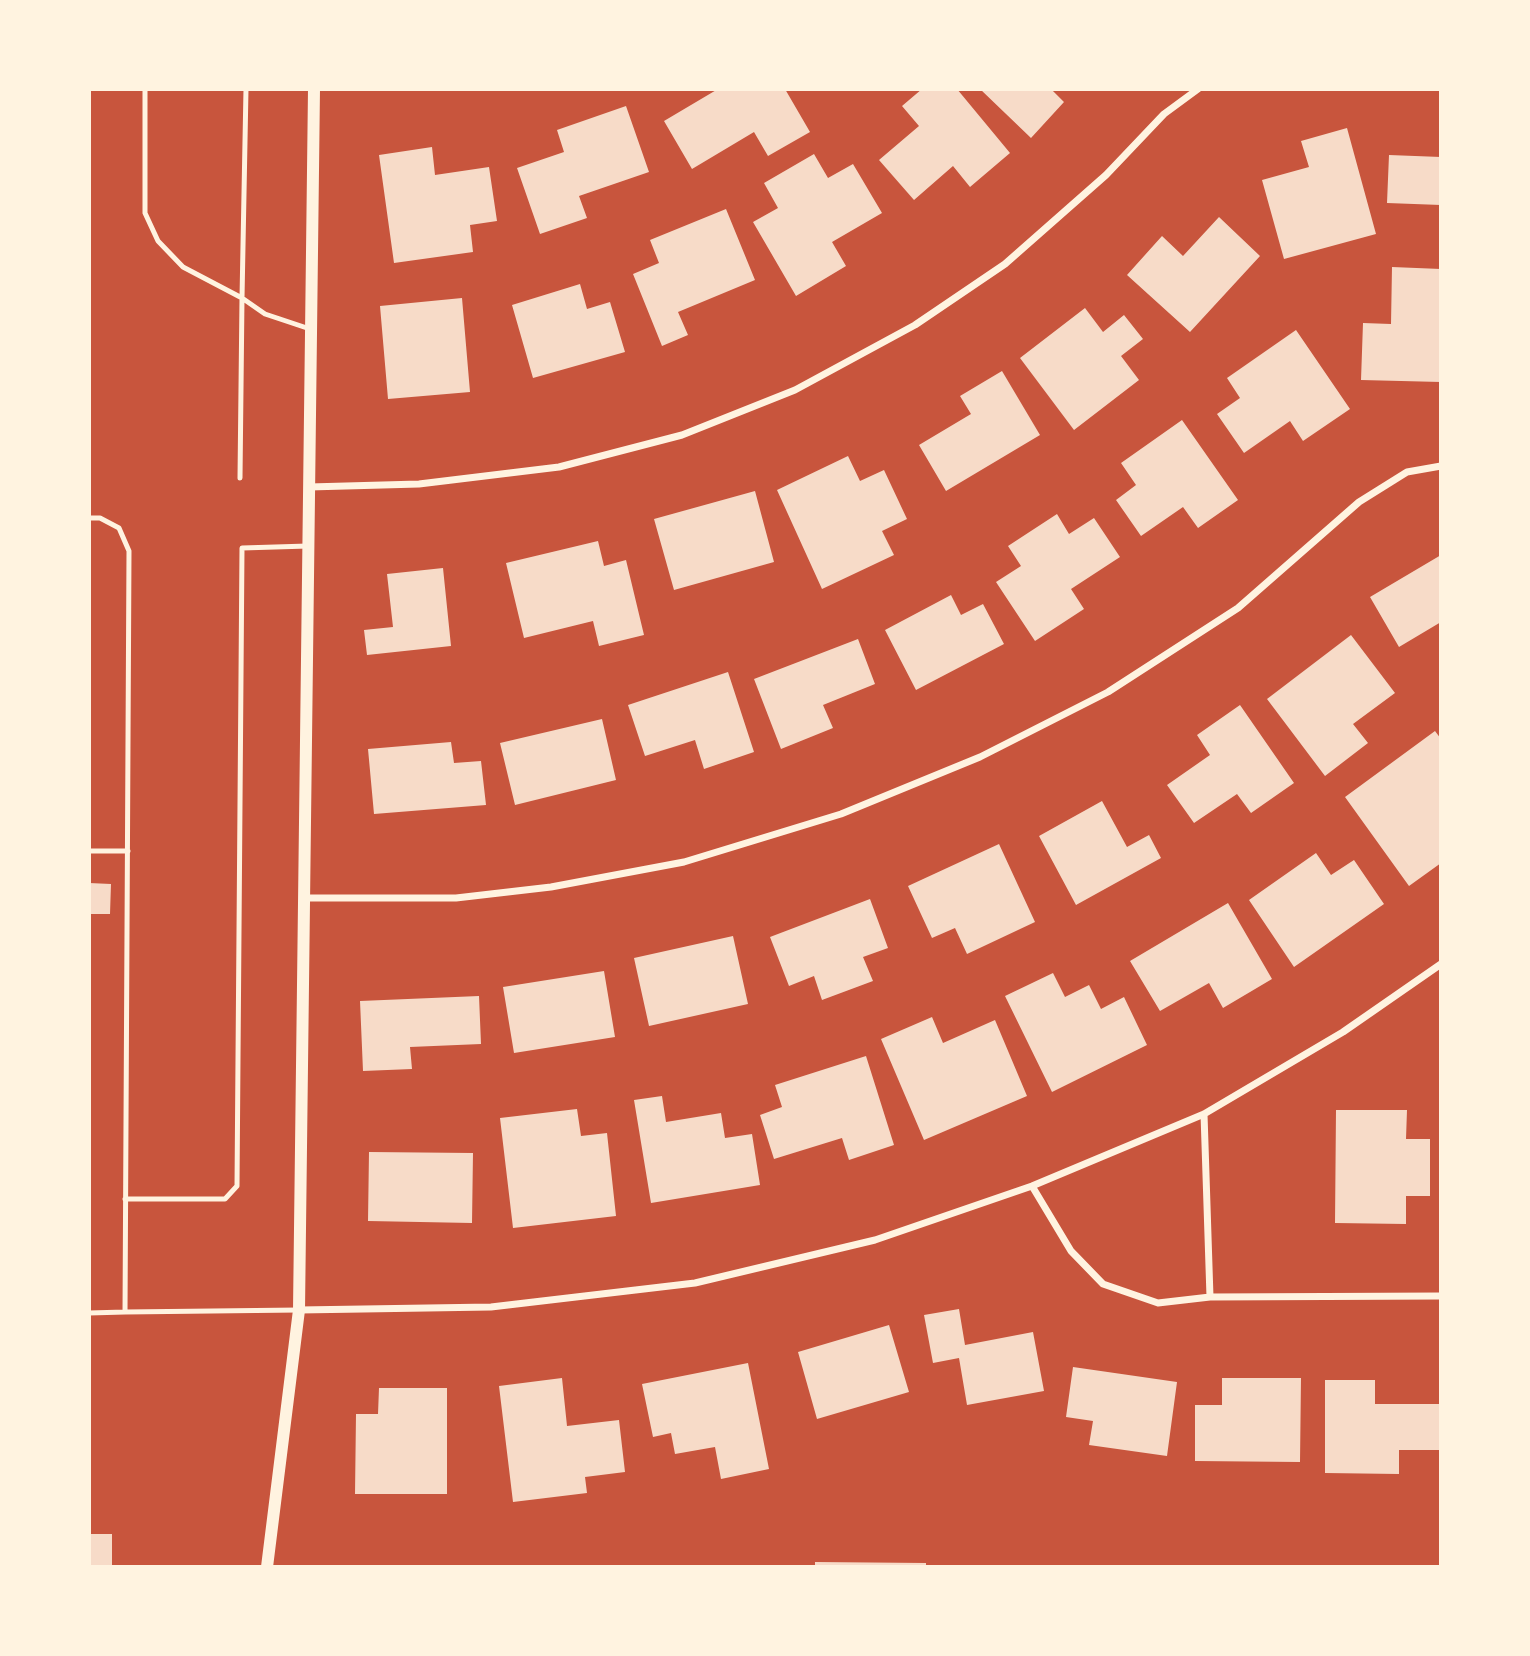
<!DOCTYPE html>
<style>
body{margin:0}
#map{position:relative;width:1530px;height:1656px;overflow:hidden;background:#c8553d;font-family:"Roboto Condensed",sans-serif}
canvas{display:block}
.frame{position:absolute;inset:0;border:91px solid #fff3e0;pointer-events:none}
</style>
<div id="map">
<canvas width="1530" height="1656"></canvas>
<div class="frame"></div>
</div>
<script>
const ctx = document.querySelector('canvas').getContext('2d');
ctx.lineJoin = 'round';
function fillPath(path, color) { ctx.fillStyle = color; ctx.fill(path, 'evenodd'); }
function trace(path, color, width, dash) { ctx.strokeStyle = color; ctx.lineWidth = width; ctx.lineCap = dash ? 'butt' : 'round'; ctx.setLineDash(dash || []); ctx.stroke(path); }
fillPath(new Path2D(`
 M718,89h67l25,43 -42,24 -14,-24 -62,37 -28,-48z
 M922,89h35l53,64 -40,34 -17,-21 -39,34 -35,-40 40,-34 -17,-20z
 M980,89h71l13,13 -33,36z
 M626,106l23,66 -70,24 8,22 -47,16 -23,-66 47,-16 -7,-22z
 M1347,128l29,106 -92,25 -22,-79 47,-13 -8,-26z
 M432,147l3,28 54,-8 8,54 -27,4 3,27 -79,11 -15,-108z
 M814,154l14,24 25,-14 29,49 -50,29 14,24 -50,30 -43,-74 25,-14 -14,-25z
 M1389,155l52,2v48l-54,-2z
 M726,209l29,71 -77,32 10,23 -26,11 -29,-72 26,-11 -9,-23z
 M1219,217l41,39 -70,76 -63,-57 35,-39 21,20z
 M1392,267l49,2v113l-80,-2 2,-57 28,1z
 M580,284l7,25 23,-7 15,50 -92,26 -21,-73z
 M462,298l8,94 -82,7 -8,-93z
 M1085,308l18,24 21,-17 19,24 -22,17 18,24 -65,50 -54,-72z
 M1296,330l54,79 -47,32 -13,-20 -46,32 -27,-39 23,-16 -13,-20z
 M1002,371l38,64 -94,56 -27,-46 52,-31 -11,-18z
 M1182,420l56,80 -40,28 -15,-21 -42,29 -25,-36 20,-15 -15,-22z
 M848,456l12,25 24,-11 23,49 -25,12 12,24 -72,34 -45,-99z
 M755,491l19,71 -100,28 -20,-71z
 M1057,514l12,20 25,-16 26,39 -49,32 13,20 -49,32 -39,-59 25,-16 -13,-20z
 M598,541l6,25 22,-6 18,75 -45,11 -6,-25 -69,17 -18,-75z
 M1441,555v67l-42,25 -29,-50z
 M443,568l8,78 -84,9 -3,-25 29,-3 -6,-53z
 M951,595l10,20 22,-11 21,40 -88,46 -31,-60z
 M1351,635l44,58 -42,31 15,19 -43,33 -58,-77z
 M858,639l17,45 -52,21 10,23 -52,21 -27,-70z
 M728,672l26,80 -50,17 -9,-29 -50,16 -17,-51z
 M1240,705l54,78 -43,30 -14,-19 -43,29 -27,-38 43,-30 -13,-20z
 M602,719l14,61 -101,25 -15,-62z
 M1435,731l6,8v124l-32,23 -64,-89z
 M451,742l3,21 27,-2 5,44 -112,9 -6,-65z
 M1102,801l25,46 22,-12 12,23 -85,47 -37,-69z
 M999,844l36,78 -68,32 -12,-26 -23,10 -24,-52z
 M1316,853l15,22 23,-15 30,44 -90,63 -45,-67z
 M89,883l22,1 -1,30h-21z
 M870,899l18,49 -25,9 10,24 -51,19 -8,-24 -25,10 -19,-49z
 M1228,903l44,76 -49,29 -14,-25 -49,28 -30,-50z
 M733,936l15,68 -99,22 -15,-68z
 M604,971l11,66 -101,16 -11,-66z
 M1053,973l12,24 24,-12 12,24 23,-12 23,48 -95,47 -47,-96z
 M479,996l2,48 -71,3 2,22 -49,2 -3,-70z
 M932,1017l11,26 52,-23 32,76 -103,44 -43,-101z
 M866,1056l28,89 -45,15 -7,-22 -68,21 -14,-44 22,-8 -7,-22z
 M662,1096l4,26 55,-9 4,25 27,-4 8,51 -109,18 -17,-103z
 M577,1109l4,27 26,-3 9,83 -103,12 -13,-110z
 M1336,1110h71l-1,29h24v57h-24v28l-71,-1z
 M369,1152l104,1 -1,70 -104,-2z
 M959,1309l6,36 68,-13 11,59 -77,14 -8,-47 -26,5 -9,-48z
 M889,1325l20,67 -92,27 -19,-67z
 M748,1363l21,106 -48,10 -6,-32 -40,7 -4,-21 -18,4 -11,-53z
 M1073,1367l104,15 -10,74 -78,-11 4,-24 -27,-4z
 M562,1378l5,48 52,-6 6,52 -40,5 2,16 -74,9 -14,-116z
 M1222,1378h79l-1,84 -105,-1v-56h27z
 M1325,1380h50v24h66v46h-42v24l-74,-1z
 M379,1388h68v106h-92l1,-80h22z
 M89,1534h23v33h-23z
 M815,1562l111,1v4h-111z`), '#f7dbc8');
trace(new Path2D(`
 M145,89v124l13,28 25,26 59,31 -2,180
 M246,89l-4,209 23,16 45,15
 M89,518h11l19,10 10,23 -4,761 174,-2
 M89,851h39
 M125,1199h100l12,-13 5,-638 66,-2
 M89,1313l36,-1`), '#fff3e0', 5);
trace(new Path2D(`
 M309,487l110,-3 140,-17 123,-32 113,-45 120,-65 90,-61 101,-89 58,-61 34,-25
 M305,898h151l95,-11 133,-25 157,-48 139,-57 128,-65 130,-84 121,-106 48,-30 34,-6
 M1204,1114l6,183
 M1032,1186l39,65 32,33 55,19 52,-6 231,-1
 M299,1310l192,-3 204,-24 180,-43 157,-54 172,-72 139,-82 98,-68`), '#fff3e0', 7);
trace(new Path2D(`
 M267,1567l32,-257 15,-1221`), '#fff3e0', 12);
</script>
